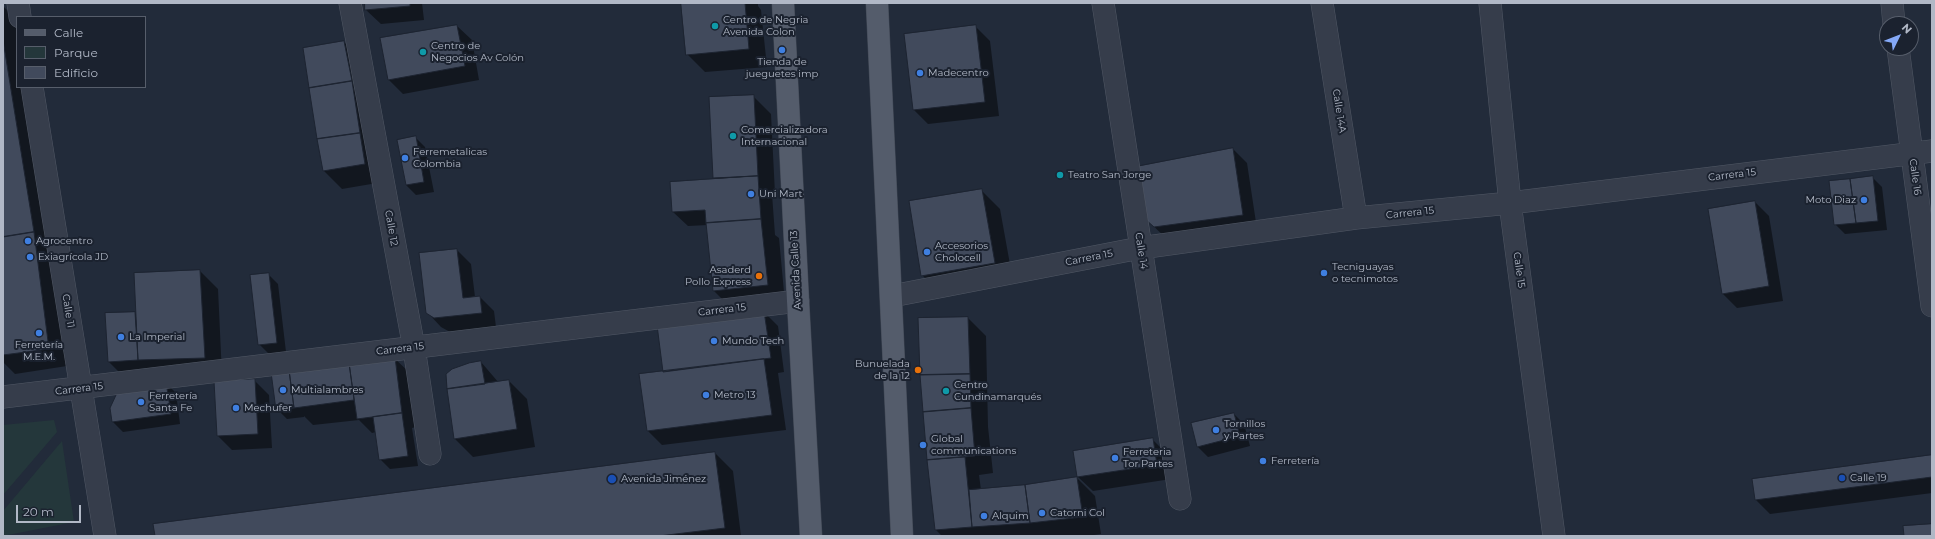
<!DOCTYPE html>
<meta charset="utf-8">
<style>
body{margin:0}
#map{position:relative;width:1935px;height:539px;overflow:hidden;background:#222b3a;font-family:Montserrat,sans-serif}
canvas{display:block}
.frame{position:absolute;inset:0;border:4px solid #b1b8c6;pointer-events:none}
.legend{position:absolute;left:16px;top:16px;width:130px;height:72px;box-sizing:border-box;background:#1b222f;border:1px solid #575e6b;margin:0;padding:5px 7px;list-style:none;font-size:12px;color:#b1b8c6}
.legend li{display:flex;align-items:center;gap:8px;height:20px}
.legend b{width:20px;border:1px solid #575e6b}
.north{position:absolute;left:1879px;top:16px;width:40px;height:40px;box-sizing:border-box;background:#1b222f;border:1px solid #575e6b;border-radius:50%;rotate:47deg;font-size:11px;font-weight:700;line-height:16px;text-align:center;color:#b1b8c6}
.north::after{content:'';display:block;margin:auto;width:14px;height:18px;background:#85a9f7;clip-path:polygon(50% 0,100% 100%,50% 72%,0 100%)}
.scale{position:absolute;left:16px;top:505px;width:65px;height:18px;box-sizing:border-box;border:2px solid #b1b8c6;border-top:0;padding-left:5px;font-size:12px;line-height:14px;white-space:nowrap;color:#b1b8c6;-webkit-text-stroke:3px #1b222f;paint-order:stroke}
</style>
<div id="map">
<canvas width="1935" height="539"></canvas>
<div class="frame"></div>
<ul class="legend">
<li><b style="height:5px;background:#545c6b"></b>Calle</li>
<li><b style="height:11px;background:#24373b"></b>Parque</li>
<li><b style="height:11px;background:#414a5c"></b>Edificio</li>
</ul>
<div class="north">N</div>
<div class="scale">20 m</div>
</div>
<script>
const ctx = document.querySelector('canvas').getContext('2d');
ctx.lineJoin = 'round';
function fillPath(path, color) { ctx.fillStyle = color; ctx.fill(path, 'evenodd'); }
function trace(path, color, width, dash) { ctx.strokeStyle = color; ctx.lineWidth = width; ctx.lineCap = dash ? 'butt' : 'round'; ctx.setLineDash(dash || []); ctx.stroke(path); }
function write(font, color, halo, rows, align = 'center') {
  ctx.font = font + ' Montserrat,sans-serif'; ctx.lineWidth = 4; ctx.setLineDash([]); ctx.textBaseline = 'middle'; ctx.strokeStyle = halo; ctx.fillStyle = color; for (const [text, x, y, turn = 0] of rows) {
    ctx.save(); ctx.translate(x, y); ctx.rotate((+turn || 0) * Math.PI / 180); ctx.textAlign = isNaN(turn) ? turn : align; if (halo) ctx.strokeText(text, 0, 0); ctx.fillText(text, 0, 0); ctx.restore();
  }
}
fillPath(new Path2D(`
 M54,420l3,12 -54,63v-70z
 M62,441l12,81 -71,14v-25z`), '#24373b');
fillPath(new Path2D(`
 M366,3h56l2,17 -43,4 -15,-14z
 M682,3h76v3l3,4 6,57 -62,5 -18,-18z
 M3,6l11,11 3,17v53h9l41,279 -52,8 -12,-12z
 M457,26l15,14 7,40 -76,14 -15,-15z
 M975,26l15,15 9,75 -71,8 -14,-14z
 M344,42l18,18 21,122 -41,7 -18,-18 -20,-122z
 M753,96l18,18 4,80h-3l3,41 4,3 6,65 -53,6 -18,-18 -6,-66 -20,1 -15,-14 43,-32 -2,-2z
 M415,137l10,10 9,45 -18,3 -10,-10z
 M1233,149l14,14 10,66 -88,12 -23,-22z
 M1872,177l10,10 5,43 -42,4 -10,-10z
 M982,191l18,18 13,72 -73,12 -18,-18z
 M1755,202l14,14 14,85 -46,7 -14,-14z
 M457,250l14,14 4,33h5l14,14 2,16 -46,5 -9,-5 -14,-15z
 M200,271l18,18 4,86 -73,-5 -30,2 -10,-10 25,-49 3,2z
 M268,274l10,10 8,68 -17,2 -10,-10z
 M764,312l14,14 6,46 -6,1 8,57 -124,15 -14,-14 16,-58z
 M968,318l18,18 2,91 5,46 -14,2 2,15 44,-4 52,-8 18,18 6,38 -14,2h-145l-6,-6 -15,-156 -2,-55z
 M394,358l15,14 7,55 -4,1 6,38 -28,3 -10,-10 -4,-27 -4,1 -13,-13 -46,5 -9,-9v1l-17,2 -10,-10 -5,-36z
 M481,362l18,21 10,-2 18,18 8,48 -62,10 -18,-18 -9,-58 1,-6z
 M254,380l15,15 3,53 -40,2 -14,-14 -3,-54z
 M166,383l10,10 4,31 -57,8 -10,-10z
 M1234,414l10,10 6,22 -42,11 -10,-10z
 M1152,439l15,15 4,25 -78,12 -15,-14z
 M715,453l18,18 8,65h-585z
 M1932,456v37l-162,21 -14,-14 -3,-20z`), '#0007');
const building = new Path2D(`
 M365,3h45v3l-45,4z
 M681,3h64l4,46 -63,6z
 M457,25l8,41 -77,14 -8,-42z
 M976,25l9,77 -72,8 -9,-76z
 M3,40l31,192 -31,5z
 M344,41l8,40 -43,7 -6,-40z
 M352,81l8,52 -43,6 -8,-51z
 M754,95l4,81 -45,2 -4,-81z
 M360,133l5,31 -42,7 -6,-32z
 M416,136l8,46 -18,3 -9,-45z
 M1233,148l10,67 -89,12 -9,-8 -10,-52z
 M758,176l3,43 -55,4 -1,-13 -33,2 -2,-30z
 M1873,176l5,45 -22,2 -6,-44z
 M1850,179l6,44 -22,2 -5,-44z
 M982,189l13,74 -74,13 -12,-75z
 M1755,201l14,85 -47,8 -14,-85z
 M761,219l7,66 -55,6 -7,-68z
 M34,232l15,117 -46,6v-118z
 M457,249l6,49 17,-2 2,17 -48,5 -8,-5 -7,-60z
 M200,270l5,88 -67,2 -4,-87z
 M269,273l8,70 -19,2 -8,-70z
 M764,311l7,47 -108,14 -6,-47z
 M135,312l3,48 -30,2 -3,-49z
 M968,317l2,57 -50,1 -2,-57z
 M395,357l7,56 -45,6 -8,-56z
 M764,359l8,56 -125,16 -8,-57z
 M481,361l4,23 -38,5 -1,-15 6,-5 17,-6z
 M349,363l5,37 -60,8 -5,-38z
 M289,370l5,38 -18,2 -5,-38z
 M970,374l1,34 -48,4 -3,-37z
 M255,379l3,55 -41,2 -3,-55z
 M509,380l8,49 -63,10 -7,-50z
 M166,382l5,32 -59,8 -2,-14 6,-13 5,-6z
 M971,408l4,48 -48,4 -4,-48z
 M402,413l6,43 -29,4 -6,-43z
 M1234,413l6,23 -43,11 -6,-24z
 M1153,438l4,27 -80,12 -4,-26z
 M715,452l10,76 -66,8h-504l-2,-12z
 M1932,455v22l-177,23 -3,-21z
 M965,457l7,70 -37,3 -8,-70z
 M1077,477l6,40 -53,6 -5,-38z
 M1025,485l5,38 -58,4 -3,-37z
 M1932,524v12h-28l-1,-10z`);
fillPath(building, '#414a5c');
trace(building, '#1d2431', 1);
const minor = new Path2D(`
 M18,3l2,14
 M350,3l64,345 16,106
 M1103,3l77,496
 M1322,3l34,215
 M1490,3l20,200 44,333
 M1892,3l2,21
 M1898,48l34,258
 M32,87l73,449
 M892,296l248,-48 216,-30 154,-15 422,-52
 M3,397l795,-96`);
const major = new Path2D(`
 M783,3l15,298 13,235
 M877,3l25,533`);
trace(minor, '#515865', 23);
trace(major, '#3f4653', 23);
trace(minor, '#363d4b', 22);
trace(major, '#545c6b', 22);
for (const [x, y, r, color] of [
 [715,26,4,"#0f9aa8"],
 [782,50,4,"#3f7fe0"],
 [423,52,4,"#0f9aa8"],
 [920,73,4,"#3f7fe0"],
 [733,136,4,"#0f9aa8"],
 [405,158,4,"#3f7fe0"],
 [1060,175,4,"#0f9aa8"],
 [751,194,4,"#3f7fe0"],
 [1864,200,4,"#3f7fe0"],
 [28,241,4,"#3f7fe0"],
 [927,252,4,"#3f7fe0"],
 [30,257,4,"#3f7fe0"],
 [1324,273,4,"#3f7fe0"],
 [759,276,4,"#e8710a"],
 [39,333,4,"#3f7fe0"],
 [121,337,4,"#3f7fe0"],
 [714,341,4,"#3f7fe0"],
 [918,370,4,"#e8710a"],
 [283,390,4,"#3f7fe0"],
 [946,391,4,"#0f9aa8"],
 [706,395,4,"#3f7fe0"],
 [141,402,4,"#3f7fe0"],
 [236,408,4,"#3f7fe0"],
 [1216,430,4,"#3f7fe0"],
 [923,445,4,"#3f7fe0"],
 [1115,458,4,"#3f7fe0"],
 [1263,461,4,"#3f7fe0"],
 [1842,478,4,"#1a4fb4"],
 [612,479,5,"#1a4fb4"],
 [1042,513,4,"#3f7fe0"],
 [984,516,4,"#3f7fe0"]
]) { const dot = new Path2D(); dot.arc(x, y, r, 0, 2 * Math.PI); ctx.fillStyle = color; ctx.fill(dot); trace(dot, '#1b222f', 1.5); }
write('10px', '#b1b8c6', '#1b222f', [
 ["Centro de Negria",723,20],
 ["Avenida Colon",723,32],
 ["Centro de",431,46],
 ["Negocios Av Colón",431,58],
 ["Tienda de",782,62,"center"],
 ["jueguetes imp",782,74,"center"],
 ["Madecentro",928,73],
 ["Comercializadora",741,130],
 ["Internacional",741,142],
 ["Ferremetalicas",413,152],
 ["Colombia",413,164],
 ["Teatro San Jorge",1068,175],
 ["Uni Mart",759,194],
 ["Moto Diaz",1856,200,"right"],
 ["Agrocentro",36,241],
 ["Accesorios",935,246],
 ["Cholocell",935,258],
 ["Exiagrícola JD",38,257],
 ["Tecniguayas",1332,267],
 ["o tecnimotos",1332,279],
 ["Asaderd",751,270,"right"],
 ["Pollo Express",751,282,"right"],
 ["La Imperial",129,337],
 ["Mundo Tech",722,341],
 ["Ferretería",39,345,"center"],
 ["M.E.M.",39,357,"center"],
 ["Bunuelada",910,364,"right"],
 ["de la 12",910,376,"right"],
 ["Centro",954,385],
 ["Cundinamarqués",954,397],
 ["Multialambres",291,390],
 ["Metro 13",714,395],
 ["Ferretería",149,396],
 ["Santa Fe",149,408],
 ["Mechufer",244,408],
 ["Tornillos",1224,424],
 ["y Partes",1224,436],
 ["Global",931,439],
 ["communications",931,451],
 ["Ferreteria",1123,452],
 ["Tor Partes",1123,464],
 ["Ferretería",1271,461],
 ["Calle 19",1850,478],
 ["Avenida Jiménez",621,479],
 ["Catorni Col",1050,513],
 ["Alquim",992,516]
], 'left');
write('10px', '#b1b8c6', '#1b222f', [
 ["Calle 14A",1339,111,81],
 ["Carrera 15",1732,175,-7],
 ["Calle 16",1915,177,82],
 ["Carrera 15",1410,213,-6],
 ["Calle 12",391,228,80],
 ["Calle 14",1141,251,81],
 ["Carrera 15",1089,258,-11],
 ["Avenida Calle 13",796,270,-93],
 ["Calle 15",1519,270,82],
 ["Carrera 15",722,310,-7],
 ["Calle 11",68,311,81],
 ["Carrera 15",400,349,-7],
 ["Carrera 15",79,389,-7]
]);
</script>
